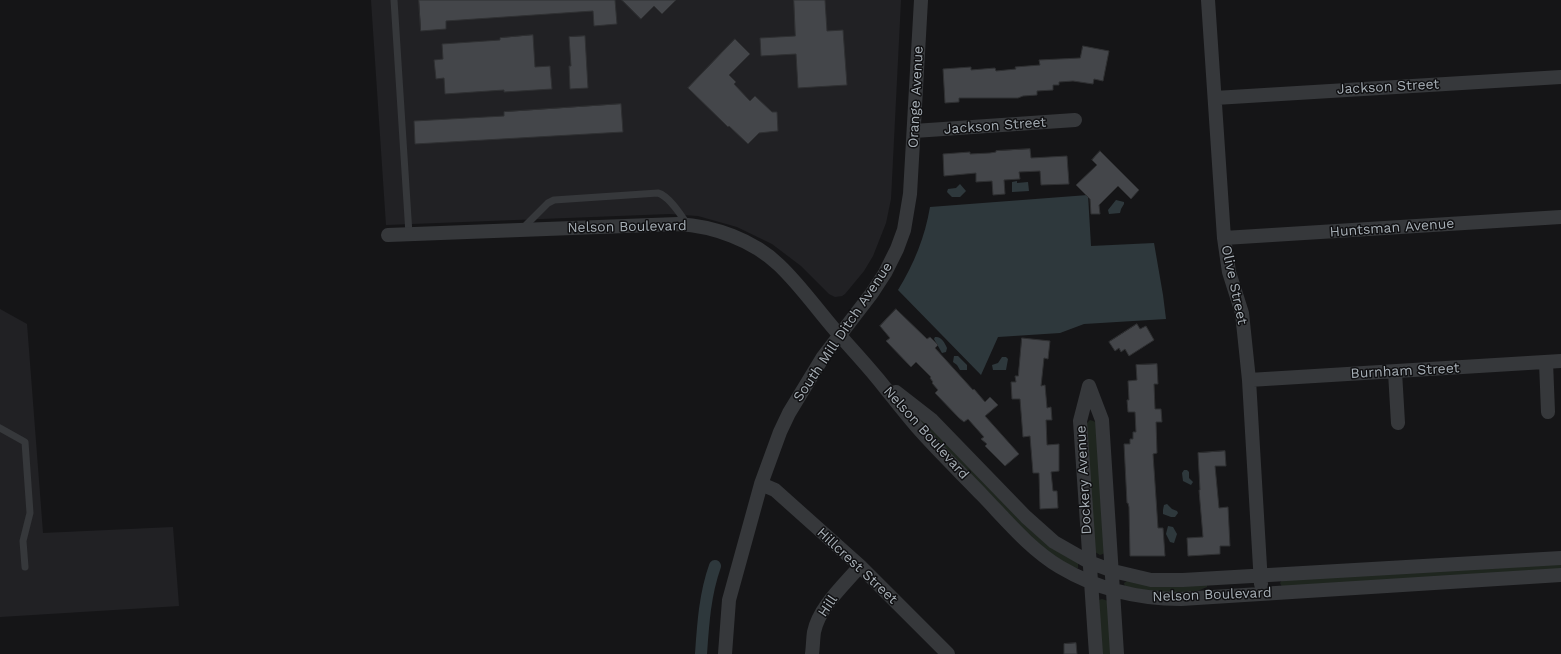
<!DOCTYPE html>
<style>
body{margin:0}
canvas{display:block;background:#151517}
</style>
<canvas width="1561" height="654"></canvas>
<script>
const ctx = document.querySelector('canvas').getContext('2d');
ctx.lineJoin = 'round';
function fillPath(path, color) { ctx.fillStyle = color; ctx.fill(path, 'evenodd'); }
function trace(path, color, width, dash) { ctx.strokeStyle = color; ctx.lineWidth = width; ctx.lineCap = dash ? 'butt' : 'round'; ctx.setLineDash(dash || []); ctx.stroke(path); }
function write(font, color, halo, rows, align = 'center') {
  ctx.font = font + ' "Work Sans",sans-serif'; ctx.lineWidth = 3; ctx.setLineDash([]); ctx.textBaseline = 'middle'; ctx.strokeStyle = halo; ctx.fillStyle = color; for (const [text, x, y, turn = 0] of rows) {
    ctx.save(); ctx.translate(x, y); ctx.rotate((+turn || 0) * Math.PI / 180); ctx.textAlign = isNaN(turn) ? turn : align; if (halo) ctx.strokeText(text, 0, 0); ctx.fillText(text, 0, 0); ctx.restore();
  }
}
fillPath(new Path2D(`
 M371,0h530l-10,199 -5,24 -13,33 -9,15 -19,23 -3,2 -7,1 -6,-3 -28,-28 -29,-22 -35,-17 -39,-11 -29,-2 -283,11z
 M0,309l27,15 16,209 130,-6 6,79 -179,11z`), '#212124');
fillPath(new Path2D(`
 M904,406l25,19 149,138v5l-2,1 -31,-18z
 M1090,420l6,2 9,131 -5,2 -5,-3 -10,-127z
 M1561,563v8l-279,16 -2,-4 2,-3z
 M1127,581l80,3v3l-12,5 -23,2 -47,-7 -1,-4z
 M1102,599l6,2 5,53h-13l-1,-54z`), '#1f261f');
fillPath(new Path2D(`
 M1017,181v2l11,-1 1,9 -17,1v-10z
 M960,184l6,7 -6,6h-8l-5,-5 1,-3 8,-1z
 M1088,195l3,51 63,-3 9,52 3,24 -82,5 -24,9 -62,4 -17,38 -83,-85c16,-26 27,-53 32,-83z
 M1116,200l8,2v2l-3,5 -1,4 -11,1 -1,-4z
 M935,337c6,-1 10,6 12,11l-1,4 -4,1 -8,-14z
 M954,356h4l9,9v5h-7l-3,-5 -4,-3z
 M1002,357h4l2,2 -2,11h-13l-1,-5 6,-2z
 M1184,470h3l2,2v6l4,4 -2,3 -8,-4 -1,-8z
 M1167,504l5,5 5,2 1,2 -3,4h-4l-8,-3v-4l1,-5z
 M1168,526l5,1 4,7 -3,9 -4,-1 -4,-8z`), '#2e383c');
trace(new Path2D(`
 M701,654c2,-30 4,-60 14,-88`), '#2e383c', 12);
const building = new Path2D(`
 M419,0h196l2,24 -23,2 -1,-15 -147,10v8l-25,2z
 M622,0h54l-14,14 -8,-8 -13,13z
 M794,0h31l2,31 16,-1 4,55 -49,3 -2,-34 -35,2 -1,-18 35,-2z
 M533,35l2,32 15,-1 2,23 -48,3v-2l-59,4 -1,-16 -8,1 -2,-19 9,-1 -1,-15 58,-4v-2z
 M585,36l3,52 -18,1 -1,-23h2l-2,-29z
 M735,39l15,15 -21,21 7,7 -2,2 16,17 5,-5 17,16h5l1,19 -19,2 -11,11 -19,-18 -1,1 -40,-39z
 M1083,46l26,5 -6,30 -9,-2 -1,5 -20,-3 -14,1v3h-6v5l-16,1v4l-14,1 -5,2h-59v4l-14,1 -2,-34 28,-2v3l24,-2 1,3 20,-2 -1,-2 25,-2 -1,-5 41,-2z
 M621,104l2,28 -208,12 -1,-23 90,-5v-4z
 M1030,149l1,9 36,-2 2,28 -28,1 -1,-14 -21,1 1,7 -16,1 1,14 -12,1 -1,-14 -16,1v-9l-32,3 -1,-22 27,-2v2l20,-1 6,-1v-1z
 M1100,151l39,39 -8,9 -13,-13 -19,19 1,9h-9l-1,-15 -14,-14 21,-20 -5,-5z
 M896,309l31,30 3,-2 8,8 -3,3 38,42 1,-1 11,13 5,-5 8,8 -13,11 34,38 -14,12 -20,-20 2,-2 -6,-5 3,-2 -16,-18 -4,3 -5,-4 -24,-25 3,-3 -6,-7 1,-1 -3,-4 1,-1 -15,-15 -5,5 -25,-26 4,-3 -10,-12z
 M1137,324l3,5 6,-3 8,14 -25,16 -4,-7 -4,3 -2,-4 -4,3 -6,-9z
 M1022,338l28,3 -2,18 -4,-1 -3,28 4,-1 2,23 4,-1 1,13h-6l1,25 12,-1v27l-8,1 2,19h4l1,17 -18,1 -1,-36h-6l-3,-37 -7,1 -3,-38h-8l-1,-17h5l-1,-6h3z
 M1157,364l1,20h-4l1,25h6l1,13h-6l1,31 -4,1 5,74h5l2,28h-35l-1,-49 -1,-4h-1l-3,-59h6v-5h3v-7h3l-1,-20h-7l-1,-12h2l-1,-19 9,-1 -1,-15z
 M1225,451l1,15h-11l4,42 9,-1 2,39h-10v8l-32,2 -1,-18 16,-1 -4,-47h1l-2,-37z
 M1076,643l1,11h-13v-10z`);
fillPath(building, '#44464a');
trace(building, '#2f3032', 1);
trace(new Path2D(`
 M394,0l15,234
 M522,229l26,-26 6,-3 104,-7c11,3 23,22 29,31
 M0,428l25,14 5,71 -7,28 2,26`), '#36383b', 7);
trace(new Path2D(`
 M1208,0l16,238 5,34 13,41 7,67 12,204
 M1215,98l346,-21
 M914,131l161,-11
 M388,235l290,-11c36,2 75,16 101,41 21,20 37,43 56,65 14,16 29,32 43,49 13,16 26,33 39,48 21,24 44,46 66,69 24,25 47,53 77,71 37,22 78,32 121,32l380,-24
 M1224,238l337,-21
 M1546,362l2,50
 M1395,372l3,51
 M1249,380l312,-19
 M1089,386l13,34 15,234
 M1089,386l-9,35 16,233
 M896,392l36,28 94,97 28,25 35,20 24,9 38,9h32l378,-22
 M761,484l14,6 85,76 88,88
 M725,654l4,-54 32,-116 19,-52 9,-19 34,-56 49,-64 13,-20 12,-24 7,-19 6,-36 11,-194
 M812,654c1,-7 1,-15 2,-22 5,-25 30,-47 46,-66`), '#36383b', 14);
write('14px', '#a7afb6', '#101012', [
 ["Jackson Street",1388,87,-3],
 ["Orange Avenue",916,97,-87],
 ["Jackson Street",995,126,-4],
 ["Nelson Boulevard",627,227,-1],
 ["Huntsman Avenue",1392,228,-4],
 ["Olive Street",1234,285,78],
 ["South Mill Ditch Avenue",843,332,-56],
 ["Burnham Street",1405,371,-3],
 ["Nelson Boulevard",926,433,48],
 ["Dockery Avenue",1084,480,-93],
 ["Hillcrest Street",857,566,43],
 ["Nelson Boulevard",1212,595,-2],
 ["Hill",828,606,-56]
]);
</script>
